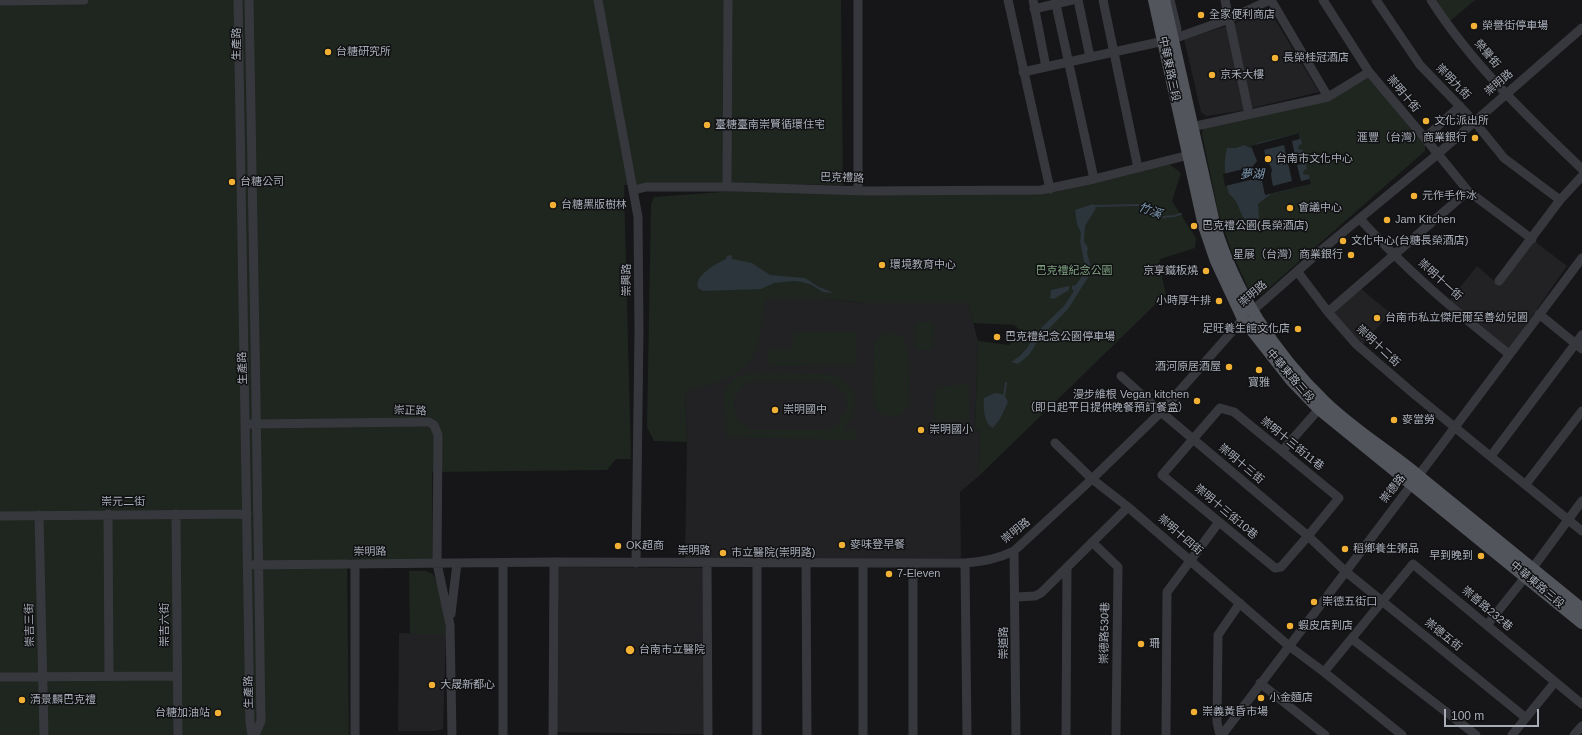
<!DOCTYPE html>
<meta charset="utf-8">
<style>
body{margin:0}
#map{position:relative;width:1582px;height:735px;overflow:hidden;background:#161618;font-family:Helvetica,sans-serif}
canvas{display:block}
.scale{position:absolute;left:1444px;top:709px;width:95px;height:18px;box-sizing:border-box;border:2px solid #a8adb8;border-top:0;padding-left:5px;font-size:12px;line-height:14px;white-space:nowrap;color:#a8adb8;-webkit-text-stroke:3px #111113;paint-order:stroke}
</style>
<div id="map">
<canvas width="1582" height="735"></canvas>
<div class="scale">100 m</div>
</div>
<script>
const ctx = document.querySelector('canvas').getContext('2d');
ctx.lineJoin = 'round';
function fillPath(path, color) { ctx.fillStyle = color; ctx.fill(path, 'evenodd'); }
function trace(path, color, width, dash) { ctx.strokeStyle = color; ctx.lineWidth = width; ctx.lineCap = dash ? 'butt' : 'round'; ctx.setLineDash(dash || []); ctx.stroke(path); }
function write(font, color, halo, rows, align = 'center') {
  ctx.font = font + ' Helvetica,"Noto Sans TC",sans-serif'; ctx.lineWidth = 3; ctx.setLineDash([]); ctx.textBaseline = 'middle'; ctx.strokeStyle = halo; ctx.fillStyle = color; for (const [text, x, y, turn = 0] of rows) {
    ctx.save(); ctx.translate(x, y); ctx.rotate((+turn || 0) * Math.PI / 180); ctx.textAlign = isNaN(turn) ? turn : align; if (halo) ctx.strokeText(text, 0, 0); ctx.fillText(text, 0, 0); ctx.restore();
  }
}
fillPath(new Path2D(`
 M1268,8l51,84 -67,16 -18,-84z
 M1227,26l19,84 -40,6 -5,-4 -17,-73z
 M1533,240l34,26 -58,83 -60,-48 28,-35 21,18z
 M1359,287l31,26 -29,34 -32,-35z
 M766,299h61l39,4h102l10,38 -3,88 5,2 -1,45 -19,16 1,66 -276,1 2,-117 -2,-51z
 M558,567l145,1 1,166 -148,-2z
 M399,633l47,1 -3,95 -8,2h-37z`), '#222225');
fillPath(new Path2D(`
 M0,0h841l2,185 -124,-2 -95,2 7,274h-15l-9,11 -175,2 1,88 -33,1 -53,-2 2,176h-349z
 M1437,0h38l-26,22z
 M1368,78l57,66v7l-164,144 -11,-3 -18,-39 -14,-42 -16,-77 1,-5 4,-3 124,-28z
 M1168,163l13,10 -9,28 24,37 -1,10 -35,11 -1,6 7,29 -187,182 1,-45 -5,-2 3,-88 31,4 13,-13 -8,-7 -41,-2 -5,-20h-102l-39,-4h-61c-3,15 -6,46 -13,58 -15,23 -44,28 -68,34l2,51 -33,-1 -7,-14 4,-223 3,-7 82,-6 124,3 195,-2z
 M915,322h19l-1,28h-18z
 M793,332h63l1,33 -88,1 -1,-17h25z
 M883,333c8,-1 15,-1 20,5 7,8 9,62 4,70 -10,16 -31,9 -34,-8l1,-55 2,-6z
 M752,373l73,1c33,5 39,32 18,55h14l-1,11 -130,-3 -1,-9 3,-1c-7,-27 -10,-49 24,-54zM754,381h73l12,7 7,8 1,13 -10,16 -10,5h-75c-17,-9 -18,-16 -18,-34l13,-13z
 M969,384v37h-35l1,-34z
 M409,571c10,0 22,-3 27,8l8,35 2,20h-36z`), '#1e261f');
fillPath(new Path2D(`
 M1299,133l3,11 -3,1 -1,4 5,1 4,19 -3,1 -1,4 6,1 2,9 -40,10 -13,10 1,14 -9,6c-13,-10 -8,-20 -21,-30 -4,-16 -6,-29 -2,-46h9l8,-3 6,3 8,-5z
 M1093,204l3,4 -11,18 -1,15 4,7 -1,5 5,18 -24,38 -29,30 -10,16 -11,9 -7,-2 9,-6 7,-8 11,-17 26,-25 10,-15 -2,-2v-3l4,-1 6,-9 3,-10 -5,-25 1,-8 -4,-9 -2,-14z
 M732,255v4l20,4 18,12 35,3 14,9 15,6 -11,-1 -11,-7 -10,-3 -8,-1 -20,2 -13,6 -58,2 -5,-3c-4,-13 18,-24 28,-29l1,-3z
 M1069,286v4l-15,9 -4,-1 1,-8z
 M995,393c7,0 11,3 13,9l-8,17 -7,9c-9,-4 -10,-21 -9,-30z`), '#2c353c');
fillPath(new Path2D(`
 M1299,133l1,6 -8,2 3,15 9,-1 2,8 -9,2 4,16 9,-2 1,5 -46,11 -3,-14 -8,-2 -29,7 -2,-12 29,-7 5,-6 -6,-15zM1284,145l8,36 -19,5 -2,-11 1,-5 -2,-5 -3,-3 -3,-12z`), '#161618');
trace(new Path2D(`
 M1094,206l45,-1 17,10 7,2 11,-1 7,-2
 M1004,396l2,-13`), '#2c353c', 2);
trace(new Path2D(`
 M238,0l12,722 2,13
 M249,0c3,240 10,481 12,721l-6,14
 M598,0l40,217 1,113 -3,233
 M858,0v190
 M1008,0l42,189
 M1033,0l13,67
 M1055,0l39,179
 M1078,0l12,57
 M1103,0l35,168
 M1170,0l7,29 -4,10
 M1225,0l24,114
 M1271,0l57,97
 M1323,0l46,72 60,71 39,48 64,48
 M1376,0l44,65 54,56 30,37 56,42
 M1431,0c41,64 97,117 151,169
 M0,1l84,-1
 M1034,9l38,-9
 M1023,72l150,-33 56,-20 41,-19
 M1187,128l141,-31 41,-25
 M1423,136l5,-1 32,-29
 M727,187l1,-187
 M634,190l12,-3h91l129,4 175,-1 53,-11 99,-25
 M1360,219c45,50 96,93 149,135
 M1297,271l31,41 28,32 58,50 168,137
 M1499,281l61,-81 22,-24
 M1328,312l140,-121
 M1539,314l43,35
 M1121,376l40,36 147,124 37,35 181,147
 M1220,408l14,4 105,86 -31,38 -27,31 -6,1 -113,-93z
 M251,424l171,-2h7l5,3 4,10 -1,128 13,62 2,110
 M1055,443l37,36 36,28 161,139 35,26 78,63
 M1282,451l37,-42
 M1491,456l91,-121
 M1526,484l56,-73
 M108,514l1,162
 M176,514l2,221
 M39,515l5,220
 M0,516l247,-2
 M1092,542l26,25 -2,168
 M1014,551l2,184
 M503,563v172
 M707,563l1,172
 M757,563v172
 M806,563l1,172
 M863,563v172
 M965,563l2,172
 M247,565l307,-3 411,1c18,-1 32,-4 49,-12l78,-72 69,-67 82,-93 76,-67 114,-94 149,-130
 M1532,569l50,-68
 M1016,597l19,-1 6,-3 87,-86
 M451,614l6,-51
 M1487,625l39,-49
 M1352,639l124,96
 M1324,672l89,-108 169,140
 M0,677l177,-1
 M1260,683l65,52
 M355,735v-171
 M553,735l1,-173
 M913,735v-172
 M1066,735l1,-168
 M1166,735l1,-143 52,-70
 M1220,735l-3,-13 1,-87 22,-32
 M1222,735l206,-272 154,-205
 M1512,735l43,-53
 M1574,735l8,-9`), '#37383d', 9);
trace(new Path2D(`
 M1154,0l50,226 12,35 27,58 48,61 28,29 263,214
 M1164,0l50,223c20,68 60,130 111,179 29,28 64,49 95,75 54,44 108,88 162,132`), '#53555c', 12);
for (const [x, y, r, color] of [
 [1201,15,4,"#f2b134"],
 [1474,26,4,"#f2b134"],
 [328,52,4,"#f2b134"],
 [1275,58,4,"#f2b134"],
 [1212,75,4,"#f2b134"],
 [1426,121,4,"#f2b134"],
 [707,125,4,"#f2b134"],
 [1475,138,4,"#f2b134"],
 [1268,159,4,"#f2b134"],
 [232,182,4,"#f2b134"],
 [1414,196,4,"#f2b134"],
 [553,205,4,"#f2b134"],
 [1290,208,4,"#f2b134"],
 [1387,220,4,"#f2b134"],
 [1194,226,4,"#f2b134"],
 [1343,241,4,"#f2b134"],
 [1351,255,4,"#f2b134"],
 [882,265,4,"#f2b134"],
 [1206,271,4,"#f2b134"],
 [1219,301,4,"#f2b134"],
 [1377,318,4,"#f2b134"],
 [1298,329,4,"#f2b134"],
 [997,337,4,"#f2b134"],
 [1229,367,4,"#f2b134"],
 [1259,370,4,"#f2b134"],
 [1197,401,4,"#f2b134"],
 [775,410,4,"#f2b134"],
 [1394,420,4,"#f2b134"],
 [921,430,4,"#f2b134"],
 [842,545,4,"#f2b134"],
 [618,546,4,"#f2b134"],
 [1345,549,4,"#f2b134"],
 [723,553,4,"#f2b134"],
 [1481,556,4,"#f2b134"],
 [889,574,4,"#f2b134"],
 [1314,602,4,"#f2b134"],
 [1290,626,4,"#f2b134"],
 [1141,644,4,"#f2b134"],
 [630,650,5,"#f2b134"],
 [432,685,4,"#f2b134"],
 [1261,698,4,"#f2b134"],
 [22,700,4,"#f2b134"],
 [1194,712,4,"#f2b134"],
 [218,713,4,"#f2b134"]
]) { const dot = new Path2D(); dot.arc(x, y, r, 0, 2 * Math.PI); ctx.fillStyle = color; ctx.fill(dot); trace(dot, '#111113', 1.5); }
write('11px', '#a8adb8', '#111113', [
 ["全家便利商店",1209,15],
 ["榮譽街停車場",1482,26],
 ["台糖研究所",336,52],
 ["長榮桂冠酒店",1283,58],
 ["京禾大樓",1220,75],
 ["文化派出所",1434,121],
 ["臺糖臺南崇賢循環住宅",715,125],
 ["滙豐（台灣）商業銀行",1467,138,"right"],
 ["台南市文化中心",1276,159],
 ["台糖公司",240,182],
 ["元作手作冰",1422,196],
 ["台糖黑版樹林",561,205],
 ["會議中心",1298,208],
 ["Jam Kitchen",1395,220],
 ["巴克禮公園(長榮酒店)",1202,226],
 ["文化中心(台糖長榮酒店)",1351,241],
 ["星展（台灣）商業銀行",1343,255,"right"],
 ["環境教育中心",890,265],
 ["京享鐵板燒",1198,271,"right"],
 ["小時厚牛排",1211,301,"right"],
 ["台南市私立傑尼爾至善幼兒園",1385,318],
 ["足旺養生館文化店",1290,329,"right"],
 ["巴克禮紀念公園停車場",1005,337],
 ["酒河原居酒屋",1221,367,"right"],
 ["寶雅",1259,383,"center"],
 ["漫步維根 Vegan kitchen",1189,395,"right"],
 ["（即日起平日提供晚餐預訂餐盒）",1189,408,"right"],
 ["崇明國中",783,410],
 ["麥當勞",1402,420],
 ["崇明國小",929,430],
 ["麥味登早餐",850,545],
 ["OK超商",626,546],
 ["稻鄉養生粥品",1353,549],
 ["市立醫院(崇明路)",731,553],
 ["早到晚到",1473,556,"right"],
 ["7-Eleven",897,574],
 ["崇德五街口",1322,602],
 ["蝦皮店到店",1298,626],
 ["珊",1149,644],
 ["台南市立醫院",639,650],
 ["大晟新都心",440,685],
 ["小金麵店",1269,698],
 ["清景麟巴克禮",30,700],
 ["崇義黃昏市場",1202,712],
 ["台糖加油站",210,713,"right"]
], 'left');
write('11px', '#a8adb8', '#111113', [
 ["生產路",237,44,-90],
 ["榮譽街",1487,54,49],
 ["中華東路三段",1169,69,78],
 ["崇明九街",1453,82,46],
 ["崇明路",1499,83,-41],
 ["崇明十街",1403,94,50],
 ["巴克禮路",842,178,2],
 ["崇興路",627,280,-90],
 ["崇明十一街",1440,280,42],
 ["崇明路",1253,294,-41],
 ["崇明十二街",1378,346,43],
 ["生產路",243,368,-92],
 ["中華東路三段",1290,376,49],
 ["崇正路",410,411,2],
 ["崇明十三街11巷",1292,444,39],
 ["崇明十三街",1241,464,40],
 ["崇德路",1393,489,-52],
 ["崇元二街",123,502],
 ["崇明十三街10巷",1226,512,40],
 ["崇明路",1016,531,-39],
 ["崇明十四街",1180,535,41],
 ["崇明路",694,551],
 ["崇明路",370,552,-1],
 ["中華東路三段",1537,585,40],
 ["崇善路232巷",1487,609,40],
 ["崇吉三街",30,625,-91],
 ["崇吉六街",165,625,-90],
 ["崇德路530巷",1105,633,-89],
 ["崇德五街",1443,635,39],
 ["崇道路",1004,643,-90],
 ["生產路",249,692,-91]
]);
write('11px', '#7fa381', '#111113', [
 ["巴克禮紀念公園",1074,271]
]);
write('italic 12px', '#7f9bb3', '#111113', [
 ["夢湖",1252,175],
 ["竹溪",1150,211,20]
]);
</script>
